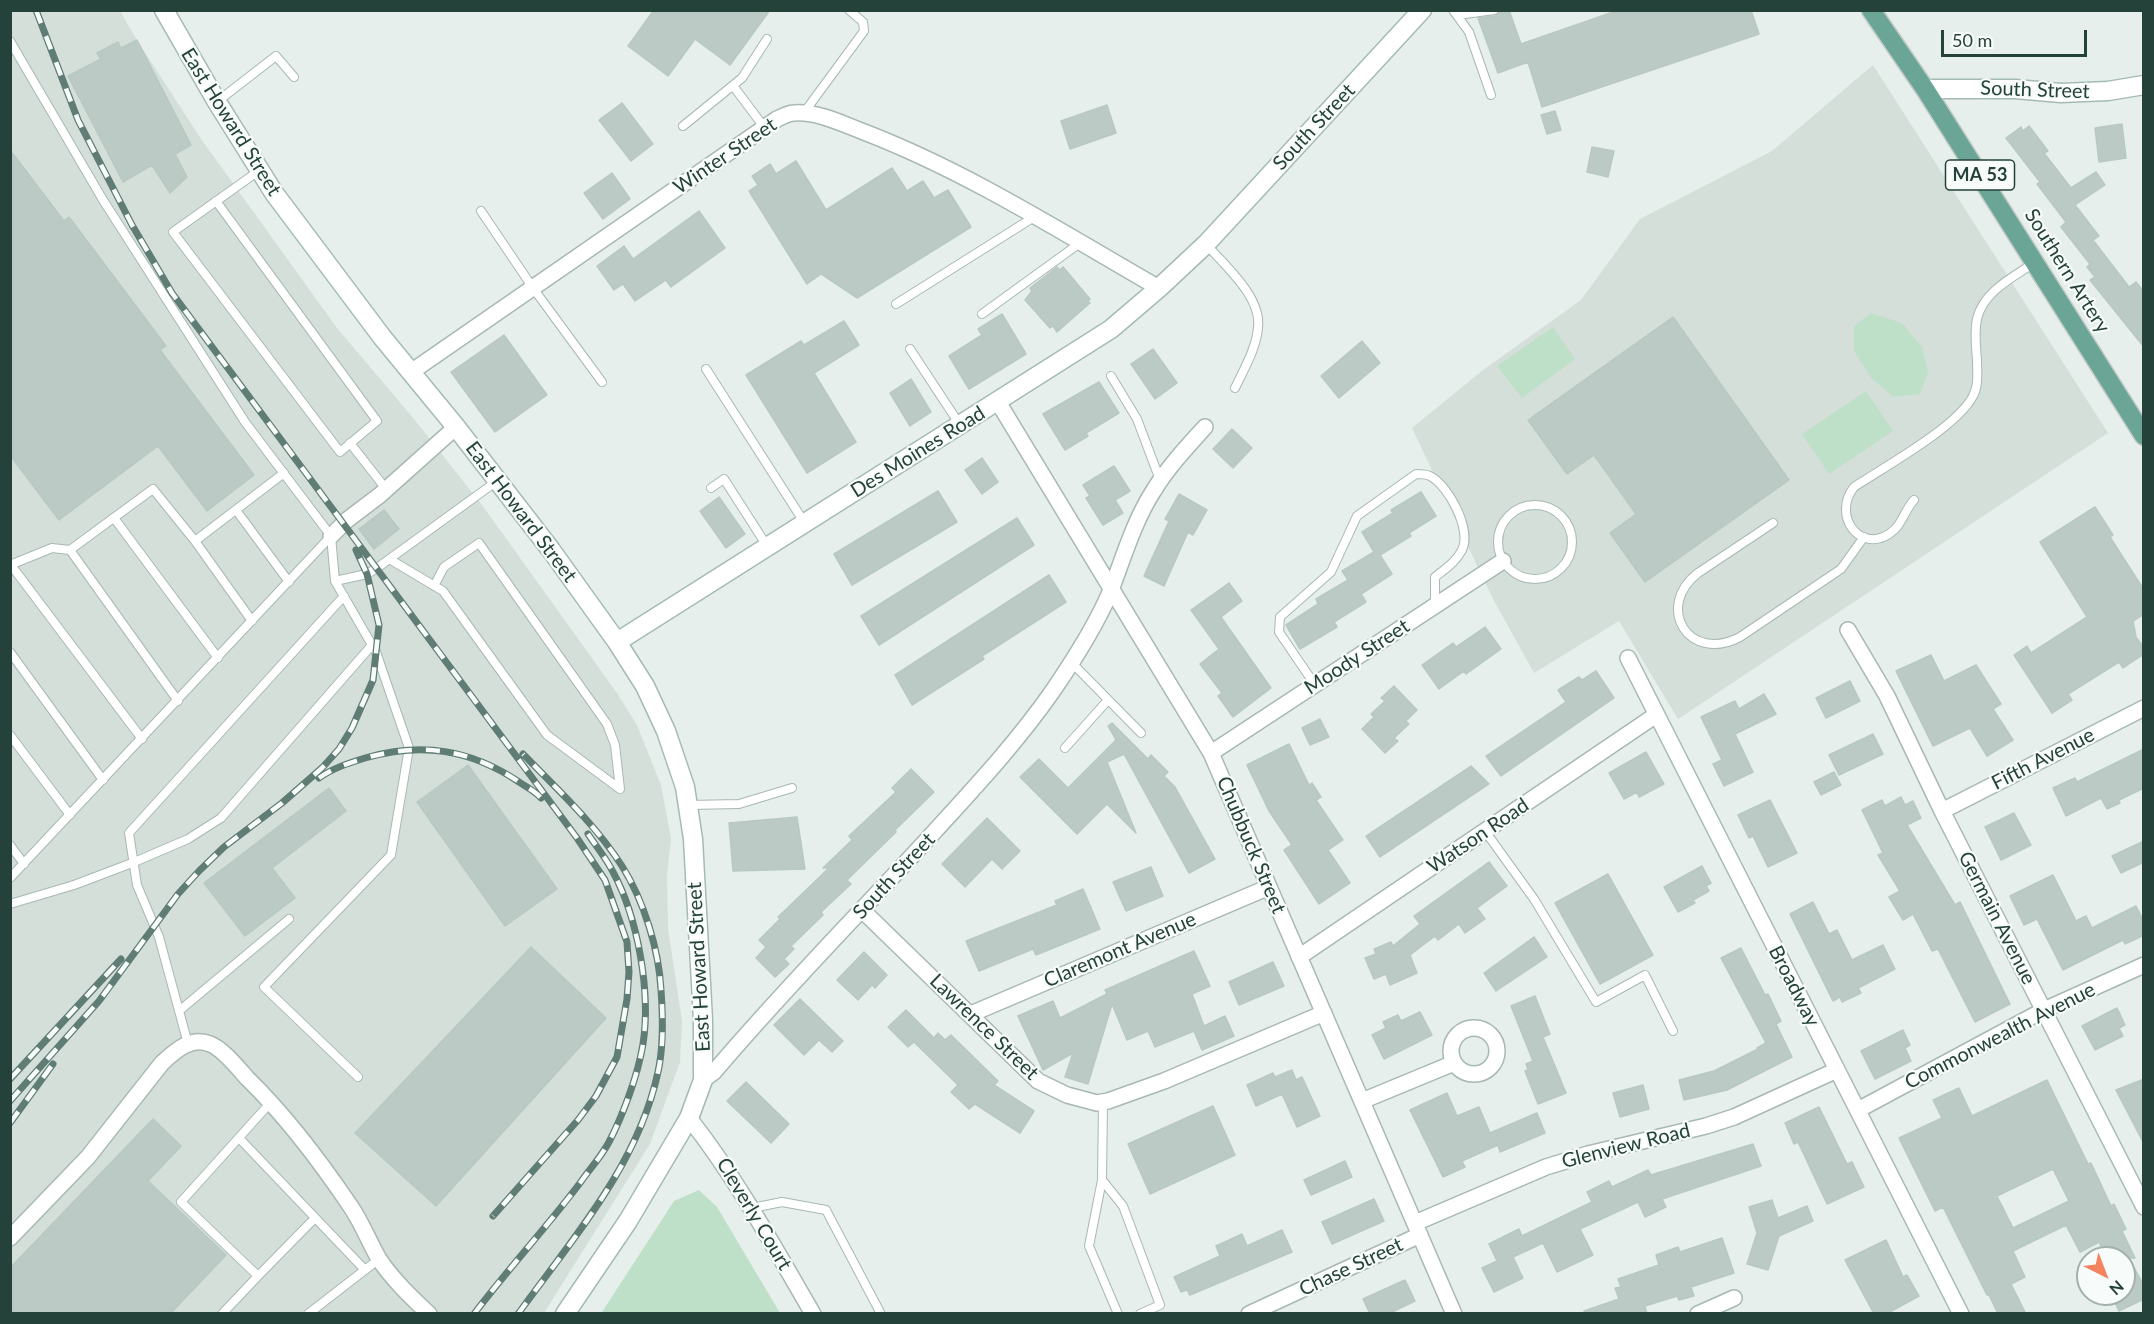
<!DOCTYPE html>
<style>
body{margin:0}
#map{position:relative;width:2154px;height:1324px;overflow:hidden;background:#e6efeb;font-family:Lato,sans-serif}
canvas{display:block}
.frame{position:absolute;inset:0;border:12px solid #24423a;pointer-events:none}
.north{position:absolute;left:2076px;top:1246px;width:60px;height:60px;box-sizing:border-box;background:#f7fbf9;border:2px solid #a3b1ad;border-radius:50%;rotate:138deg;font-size:16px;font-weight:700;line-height:24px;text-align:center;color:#24423a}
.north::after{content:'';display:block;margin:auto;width:21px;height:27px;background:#f4845f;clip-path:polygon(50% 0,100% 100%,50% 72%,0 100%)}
.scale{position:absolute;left:1941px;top:30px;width:146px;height:27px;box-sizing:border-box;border:3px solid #24423a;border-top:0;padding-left:8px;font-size:18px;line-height:21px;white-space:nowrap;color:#24423a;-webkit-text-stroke:4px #f7fbf9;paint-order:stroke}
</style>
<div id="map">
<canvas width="2154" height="1324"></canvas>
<div class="frame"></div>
<div class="north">N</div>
<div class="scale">50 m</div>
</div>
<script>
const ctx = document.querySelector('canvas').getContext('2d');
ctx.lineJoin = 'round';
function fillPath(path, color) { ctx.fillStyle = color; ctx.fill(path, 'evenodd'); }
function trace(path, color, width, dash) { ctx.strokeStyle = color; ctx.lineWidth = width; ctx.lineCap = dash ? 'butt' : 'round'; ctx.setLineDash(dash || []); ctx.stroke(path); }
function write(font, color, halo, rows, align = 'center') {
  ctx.font = font + ' Lato,sans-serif'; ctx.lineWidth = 4.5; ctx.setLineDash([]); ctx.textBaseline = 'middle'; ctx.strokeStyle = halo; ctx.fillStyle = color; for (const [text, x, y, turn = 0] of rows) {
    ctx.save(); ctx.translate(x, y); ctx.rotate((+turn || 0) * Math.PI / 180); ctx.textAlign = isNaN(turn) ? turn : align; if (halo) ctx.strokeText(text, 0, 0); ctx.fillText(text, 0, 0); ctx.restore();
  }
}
fillPath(new Path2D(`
 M10,11h110l17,29 64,99 136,189 77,91 68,86 135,188 20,32 24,60 10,54 -4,36 1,54 14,92 -2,41 -30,82 -106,169h-533z
 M1873,65l235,368 -430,286 -59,-98 -85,52 -42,-76 -80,-169 71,-58 98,-70 59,-81 132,-68z`), '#d4dfda');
fillPath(new Path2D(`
 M1871,313l31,10 20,24 6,26 -8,21 -26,3 -22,-18 -18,-28v-25z
 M1553,327l22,32 -53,39 -25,-32z
 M1866,391l27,40 -64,43 -27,-40z
 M699,1190l18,17 63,106h-176l-2,-1 72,-111z`), '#bfe0c8');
const building = new Path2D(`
 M654,10h116l-40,55 -35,-26 -27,37 -40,-30z
 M1500,10h9l12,34 98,-34h132l8,24 -217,73 -14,-45 -30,11 -20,-55 17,-2z
 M137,40l54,105 -16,9 12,23 -17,16 -18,-28 -29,17 -55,-106 33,-17 -4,-6 21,-11 3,6z
 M622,103l31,41 -22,17 -32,-41z
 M1107,105l9,28 -46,16 -9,-28z
 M1555,111l6,19 -14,4 -6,-19z
 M2122,124l4,34 -27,4 -4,-34z
 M2029,126l19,25 -4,2 27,35 25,-16 9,13 -30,20 24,31 -6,4 36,47 7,-5 8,10v55l-54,-67 5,-3 -8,-10 3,-3 -29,-37 5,-5 -29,-38 3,-2 -34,-44 15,-11 2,4z
 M1592,147l22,4 -6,26 -21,-5z
 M10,150l54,71 5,-4 97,129 -6,4 94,125 -47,36 -49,-65 -99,74 -49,-65z
 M796,161l30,49 66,-42 15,23 16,-10 11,17 14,-8 23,37 -114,71 -36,-24 -14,10 -58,-93 9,-6 -6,-9 18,-12 6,10z
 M612,173l18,26 -27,20 -19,-26z
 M699,211l26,37 -54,39 -5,-7 -31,21 -12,-17 -9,6 -17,-24 27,-20 9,13z
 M1057,267l3,3 3,-3 27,32 -2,2 2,2 -33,29 -4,-6 -3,2 -25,-28 7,-9 -2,-3z
 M1002,314l24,40 -57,35 -20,-33 33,-21 -4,-6z
 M1673,317l116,163 -144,102 -35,-49 26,-19 -42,-59 -27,19 -39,-54z
 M844,321l15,24 -45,28 42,69 -49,31 -61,-98 55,-34 3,4z
 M504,335l43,60 -52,37 -44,-60z
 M1362,341l18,22 -41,35 -18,-22z
 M1153,349l24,34 -22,16 -24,-35z
 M911,379l20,33 -21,14 -20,-33z
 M1099,382l20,31 -33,20 2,3 -23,14 -22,-36z
 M1232,429l20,19 -19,20 -20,-19z
 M982,458l16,24 -16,12 -17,-24z
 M1114,466l16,25 -15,9 8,13 -20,12 -17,-27 4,-2 -7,-11z
 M938,491l19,31 -105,63 -18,-31z
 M1421,492l15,24 -27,17 2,3 -31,19 12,19 -31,20 5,8 -32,20 3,5 -37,22 -14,-24 32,-21 -2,-5 32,-19 -6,-9 32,-19 -12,-20 31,-19 -2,-3z
 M1179,494l28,16 -14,25 -5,-3 -24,54 -20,-10 25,-55 -4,-2z
 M719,497l26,37 -19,14 -26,-37z
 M2095,507l18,28 -3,2 34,53v24l-11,7 3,16 8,11v6l-21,14 -4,-6 -51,32 4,6 -20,13 -38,-58 13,-9 4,7 56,-36 -47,-75z
 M384,510l15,19 -25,20 -15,-20z
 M1017,518l17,27 -155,100 -18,-29z
 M1049,575l17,27 -84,54 2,3 -72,46 -17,-30z
 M1229,583l13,18 -21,16 50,71 -38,29 -15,-21 4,-3 -22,-29 19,-15 -28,-39z
 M1485,627l16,22 -35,25 -2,-3 -25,18 -17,-24 31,-22 3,4z
 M1931,655l13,26 32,-16 25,39 -8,5 20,31 -26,16 -17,-28 -37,18 -37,-75z
 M1596,671l18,27 -113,78 -15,-20 80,-54 -8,-12 21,-13 3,3z
 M1850,681l10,20 -34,17 -10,-20z
 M1394,686l23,24 -11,11 3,3 -15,14 4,3 -13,12 -23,-24 12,-12 -3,-3 14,-13 -4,-3z
 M1764,694l12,20 -41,20 18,38 -29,14 -11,-22 9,-4 -21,-43 34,-16 4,8z
 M1320,719l9,18 -19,8 -8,-17z
 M1112,723l36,36 3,-4 17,17 -4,4 11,11 40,72 -26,14 -65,-119 -17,8 29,71 -29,-29 -30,30 -57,-57 19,-18 29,29 48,-48 -8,-14z
 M1873,734l10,20 -44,21 -10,-20z
 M1289,744l20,41 3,-2 9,14 -5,3 27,40 -15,10 22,33 -31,21 -35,-54 8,-5 -23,-34 -22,-46z
 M2144,749v39l-25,12 1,3 -13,6 -6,-11 -35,18 -13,-28 22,-10 2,4z
 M1646,752l18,32 -25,13 -2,-5 -13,7 -15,-26z
 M468,765l89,124 -52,37 -88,-124z
 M1471,766l18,18 -109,73 -14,-21z
 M911,769l23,23 -39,38 1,2 -49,48 4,4 -30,28 2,3 -32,31 3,3 -10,10 5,5 -14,13 -19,-19 10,-11 -7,-7 21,-21 -2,-2 51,-49h-6l29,-28 -3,-4 47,-44 -4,-4z
 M1834,772l7,13 -20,10 -7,-13z
 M329,788l17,23 -74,57 23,30 -50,38 -41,-53z
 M1901,797l4,8 8,-4 8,17 -14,7 48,80 5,-3 50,102 -35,18 -37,-73 -6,2 -19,-37 -10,6 -14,-23 11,-6 -22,-36 5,-2 -21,-43 20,-10 3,6z
 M1770,800l27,53 -29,14 -15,-31 -4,2 -11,-23z
 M2014,813l17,32 -30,15 -16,-33z
 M797,817l8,52 -72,2 -4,-48z
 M987,818l33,33 -18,18 -10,-10 -27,28 -23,-23z
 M2144,841v21l-23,11 -9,-17z
 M1489,862l18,24 -30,22 8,11 -20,14 -6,-9 -21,16 -3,-4 -25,19 7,18 -27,12 -4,-11 -12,5 -9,-21 11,-4 -2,-5 17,-7 2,4 27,-22 -6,-8z
 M1702,866l9,17 -5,3 3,5 -16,9 2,3 -17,9 -14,-25z
 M1151,867l12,29 -37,15 -13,-29z
 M1608,874l45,81 -53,29 -45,-81z
 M2053,875l23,46 10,-5 6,12 44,-22 8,16v13l-19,9 -2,-4 -60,30 -26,-51 -13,6 -14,-29z
 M1083,889l17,40 -64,26 -3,-6 -54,22 -13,-30 91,-36 -2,-4z
 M1813,902l16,32 8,-4 15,30 31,-15 12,24 -37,19 3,5 -19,9 -2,-5 -7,4 -43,-87z
 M1534,937l13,20 -51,34 -12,-18z
 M531,947l75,71 -170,188 -81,-73z
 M1741,948l24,47 3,-1 13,27 -5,3 16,33 -65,33 -43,10 -5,-20 35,-9 44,-22 -1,-1 9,-5 -45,-85z
 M1194,951l16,35 -18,8 12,32 21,-10 9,20 -32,14 -8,-19 -39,16 -7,-16 -21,9 -15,-36 -24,80 -23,-7 8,-24 -30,17 -25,-54 35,-15 7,17 47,-24 -2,-4z
 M864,952l23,23 -12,13 -3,-3 -14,15 -21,-20z
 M1273,962l11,24 -45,19 -10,-23z
 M1535,996l15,38 -7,3 23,56 -28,11 -13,-33 3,-1 -2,-6 7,-3 -22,-55z
 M800,999l43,42 -11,11 -13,-12 -15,15 -30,-30z
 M2117,1008l8,17 -6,3 4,8 -28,14 -13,-24z
 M906,1010l28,28 4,-5 7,7 6,-5 47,46 -4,4 40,26 -14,22 -45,-29 -6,5 -18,-17 7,-7 -44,-43 -6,5 -20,-20z
 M1420,1012l12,23 -48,24 -12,-24 14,-7 -3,-6 15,-7 3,6z
 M1903,1030l7,15 -5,3 6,13 -36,18 -14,-28z
 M1292,1070l4,10 6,-3 18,39 -23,11 -15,-33 -26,12 -9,-21 26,-12 2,4z
 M2144,1079v65l-28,-54z
 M2047,1080l41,84 3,-1 20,43 3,-2 12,25 -4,2 13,27h-6l15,28v13l-25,12 -8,-17h13v-36h-17l-8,-16 -19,10 -14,-27 -53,26 12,26 -14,7 15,30h-28l-9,-19h-2l-44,-88 -8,4 -36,-73 43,-20 -9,-18 26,-12 13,28zM2053,1169l16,32 -56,27 -16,-32z
 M746,1082l43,42 -18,19 -44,-42z
 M1643,1085l6,24 -29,8 -7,-24z
 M1447,1093l10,23 22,-9 11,26 47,-20 8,20 -45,19 -2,-7 -36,16 3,6 -22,10 -33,-67z
 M1213,1106l22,49 -85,39 -22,-50z
 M1819,1107l28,57 5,-2 12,25 -37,17 -29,-62 -4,2 -9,-21z
 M153,1119l28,27 -33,35 78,74 -56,59h-160v-46z
 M1753,1144l8,22 -99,33 4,8 -21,10 -7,-15 -58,27 13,26 -36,17 -14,-29 -30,14 10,21 -29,14 -12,-24 15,-7 -8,-17 30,-15 3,7 70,-34 -5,-10 22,-11 3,6 36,-17 3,5z
 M1345,1161l7,16 -41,18 -7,-15z
 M1374,1199l10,22 -52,23 -10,-22z
 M1772,1200l6,18 29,-12 6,15 -34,15 -11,34 -21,-6 10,-31 -8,-26z
 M1282,1230l10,22 -102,43 -3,-5 -6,2 -7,-15 46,-21 -4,-10 26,-12 5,12z
 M1722,1238l12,35 -43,14 3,9 -15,4 -2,-4 -32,10 2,8h-62l-1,-3 35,-12 -4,-11 6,-1 -3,-8 41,-14 -3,-10 22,-8 2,5z
 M1886,1240l17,37 4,-2 12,21 -33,18h-12l-29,-54z
 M1405,1280l10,21 -27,13h-18l-7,-15z`);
fillPath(building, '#bbcac4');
trace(building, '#b8c9c2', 1.5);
const lane = new Path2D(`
 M1453,10l16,22 22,63
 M1458,15l36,-5
 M10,41l93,159 142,222 86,114 4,45 41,71 33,96 -18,107 -127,132 94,90
 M734,87l30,40
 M218,101l58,-45 18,21
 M803,114l61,-83 -1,-9 -14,-12
 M683,126l59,-48 25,-39
 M216,201l161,220 -37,31 -167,-220 87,-62
 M481,211l52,77 69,94
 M1206,244c19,22 56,53 52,84 -2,21 -14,41 -23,60
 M896,304l138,-87
 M982,314l98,-71
 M910,349l50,76
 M706,369l98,153
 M1111,376l26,43 23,61
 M350,443l36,46
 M711,488l13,-9 43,67
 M1914,500c-10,11 -12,26 -25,34 -30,19 -57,-19 -35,-47 32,-21 103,-60 119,-91 6,-11 4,-24 4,-36 -1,-13 -3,-28 0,-41 6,-27 36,-42 57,-56
 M1498 542a37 37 0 1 1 74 0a37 37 0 1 1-74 0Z
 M236,510l53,72
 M114,518l104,140
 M1773,523l-75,50c-44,34 -9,91 42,64l101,-68 23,-32
 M195,541l57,80
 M70,550l108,151
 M391,560l52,31 104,144 73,54 -5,-44 -8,-21 -128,-181 -35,24 -10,19
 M10,565l42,-17 18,2 83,-61 42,52 89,-68
 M11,565l131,174
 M335,581l32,-7 10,-6 120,-87
 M10,652l93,128
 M1071,662l70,71
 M1315,685l-36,-53 1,-15 51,-45 26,-56 59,-42c4,0 10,0 14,2 19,10 42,54 32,74 -6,12 -17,19 -27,27v29
 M10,735l60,80
 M1065,748l43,-48
 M688,805l51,-1 53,-16
 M1485,831l49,68 62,103 49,-27 28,56
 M10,845l14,19
 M10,878l321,-342
 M10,904l64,-19 58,-22 56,-24 33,-21 151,-173
 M179,1011l110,-92
 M188,1044l-29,-107 -22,-52 -8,-52 215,-237
 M1103,1102l-1,78 -13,66 29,68
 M239,1138l126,132
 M1102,1180l21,26 37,99 -20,9
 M752,1208l30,-6 44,8 55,104
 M258,1276l57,-58
 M222,1314l36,-38 -77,-74 90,-100
 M308,1314l71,-55`);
const street = new Path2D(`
 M411,372l366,-253c5,-2 11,-6 17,-6 23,-2 49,11 70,19 104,40 199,101 295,156
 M998,402l213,351 243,561
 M331,536l16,-16 33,-25 76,-68
 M1848,630l39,66 55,115 202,396
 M1628,658l333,656
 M1211,753l292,-192
 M1942,811l202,-103
 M862,910l176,171 29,14 30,8 11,-2 56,-20 160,-68
 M1299,957l357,-242
 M971,1014l298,-127
 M1451 1051a23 23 0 1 1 46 0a23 23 0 1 1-46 0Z
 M703,1080l11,-8c70,-83 148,-161 221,-241 41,-45 82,-89 117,-139 22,-32 44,-66 59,-102 13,-34 23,-69 43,-100 14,-23 33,-43 51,-63
 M1362,1101l92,-38
 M1858,1110l186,-100 100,-45
 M689,1118c48,61 85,129 124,196
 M1415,1223l131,-56 42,-13 118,-28 28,-9 103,-47
 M10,1238l78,-81 74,-94c13,-12 29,-27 48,-19 12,4 28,24 37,34 40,39 73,83 104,129 11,16 18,35 28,52 13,20 32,38 50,55
 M1249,1314l171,-79
 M1698,1314l36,-16`);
const secondary = new Path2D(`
 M164,10l53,92 57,91 108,144 74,90 95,123 66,92 28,44 21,45 19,56 8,52 10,181v60l-14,38 -61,103 -63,93
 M1925,89h90l46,4 47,-2 36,-6
 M617,642l494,-313 48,-41 47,-44 216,-234`);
const primary = new Path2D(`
 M1871,10l54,79 219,347`);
trace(lane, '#a8b8b2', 10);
trace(street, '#a8b8b2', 18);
trace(secondary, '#a4bbb3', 21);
trace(primary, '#c2cac8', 21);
trace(lane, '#fff', 8);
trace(street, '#fff', 15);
trace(secondary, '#fff', 18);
trace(primary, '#6aa596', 18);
const rail = new Path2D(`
 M36,10l42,110 54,105 40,68 405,545 28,42 22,62 2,30 -2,27 -10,58 -21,39 -18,24 -85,96
 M319,778c14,-10 30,-15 46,-20 57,-16 105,-9 154,24 7,5 16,9 22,16
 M10,1079l111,-120
 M10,1101l89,-100 79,-107 21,-23 25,-24 58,-44 40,-35 17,-19 13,-21 21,-48 6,-55 -12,-51 -11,-24
 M10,1123l43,-59
 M474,1314c34,-45 72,-86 106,-131 9,-13 21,-26 29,-41 14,-27 29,-67 34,-98 8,-52 -5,-126 -30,-172 -7,-14 -17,-26 -25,-38
 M518,1314c55,-76 120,-149 140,-242 6,-27 5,-55 3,-82 -2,-40 -17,-89 -39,-124 -27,-42 -64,-76 -99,-112`);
trace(rail, '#5f7d75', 7);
trace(rail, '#f7fbf9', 4.5, [14]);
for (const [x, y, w] of [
 [1980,175,69]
]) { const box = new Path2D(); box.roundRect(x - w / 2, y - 15, w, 30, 4.5); ctx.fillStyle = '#f7fbf9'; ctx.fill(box); trace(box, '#24423a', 1.5); }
write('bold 18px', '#24423a', null, [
 ["MA 53",1980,175]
]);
write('20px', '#24423a', '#f7fbf9', [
 ["South Street",2035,90,2],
 ["East Howard Street",231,122,58],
 ["South Street",1314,127,-47],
 ["Winter Street",725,156,-34],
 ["Southern Artery",2067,271,58],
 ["Des Moines Road",918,452,-32],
 ["East Howard Street",521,512,53],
 ["Moody Street",1357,657,-33],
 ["Fifth Avenue",2043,759,-27],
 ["Watson Road",1478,836,-34],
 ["Chubbuck Street",1251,845,67],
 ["South Street",894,876,-47],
 ["Germain Avenue",1997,918,63],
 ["Claremont Avenue",1120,950,-23],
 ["East Howard Street",699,967,-93],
 ["Broadway",1794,986,63],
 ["Lawrence Street",984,1027,44],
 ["Commonwealth Avenue",2000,1036,-27],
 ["Glenview Road",1626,1146,-14],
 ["Cleverly Court",754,1214,59],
 ["Chase Street",1351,1267,-25]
]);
</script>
